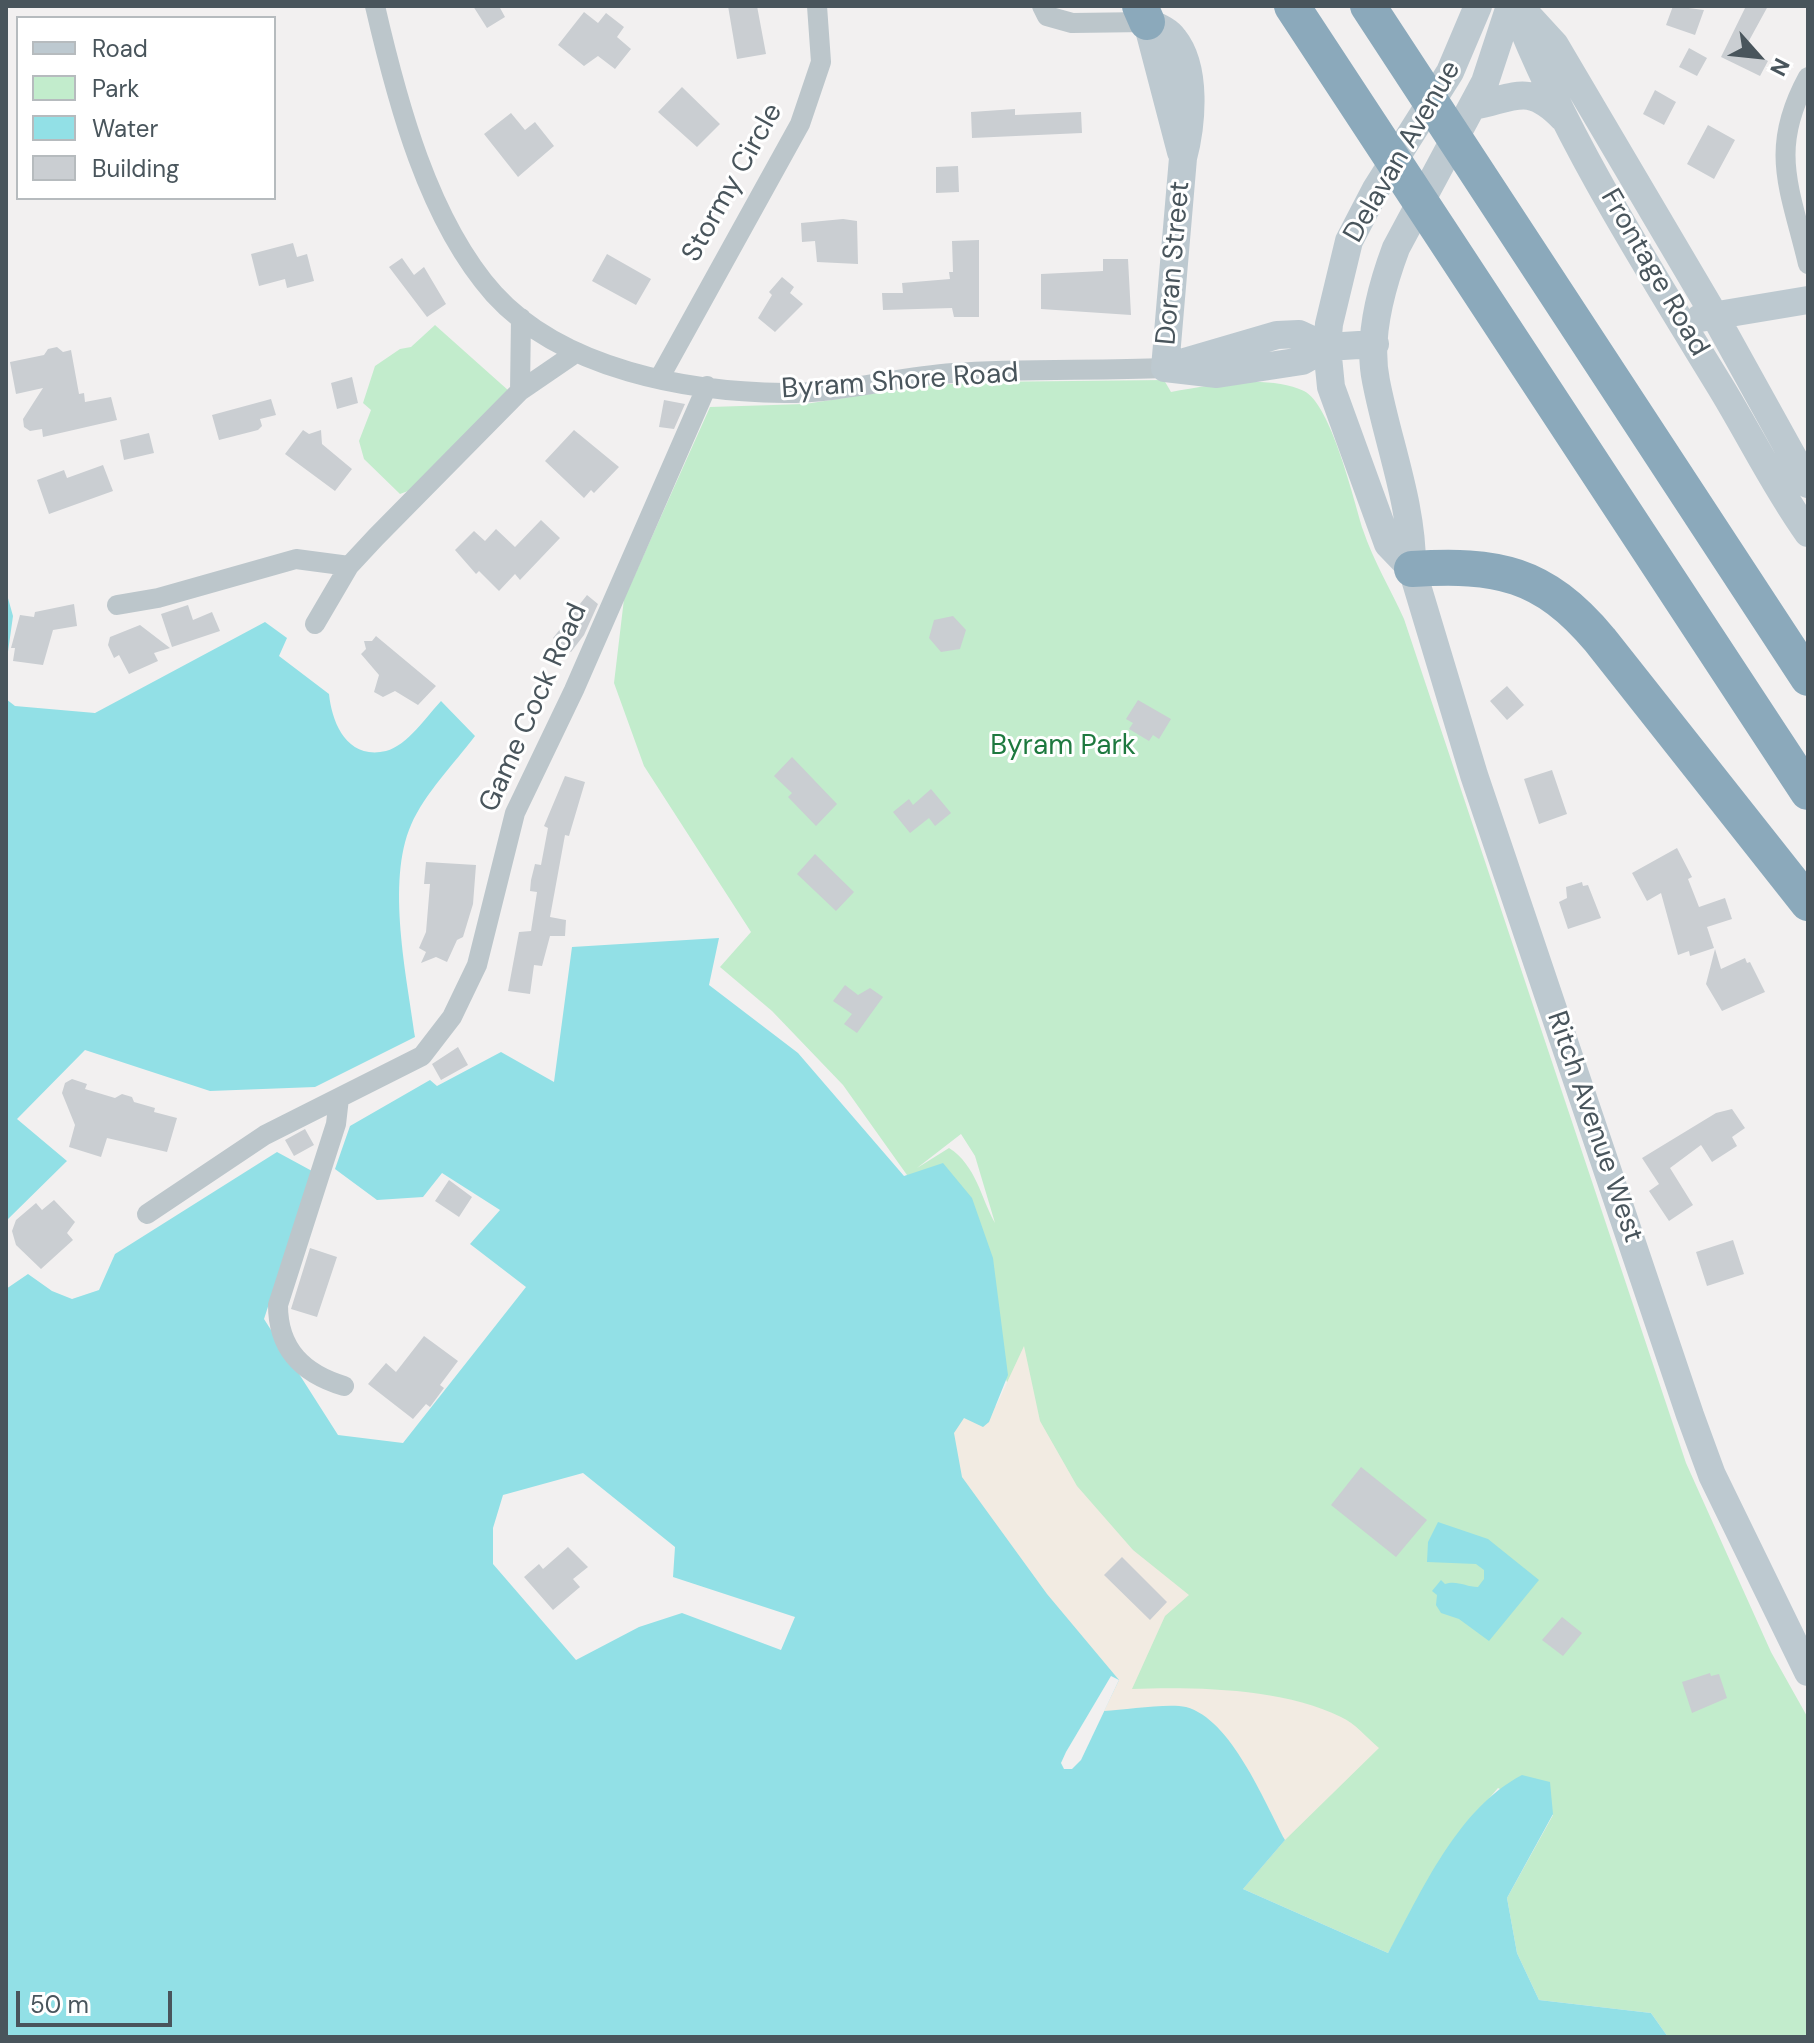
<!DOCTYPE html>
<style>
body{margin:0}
#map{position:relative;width:1814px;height:2043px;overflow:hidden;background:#f2f0f0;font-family:"DM Sans",sans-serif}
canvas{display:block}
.frame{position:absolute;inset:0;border:8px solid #49555c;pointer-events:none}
.legend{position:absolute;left:16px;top:16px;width:260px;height:184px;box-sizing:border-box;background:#fff;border:2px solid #b6bbbe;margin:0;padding:10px 14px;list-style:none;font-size:24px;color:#49555c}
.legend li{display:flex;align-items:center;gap:16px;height:40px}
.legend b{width:40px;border:2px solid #b6bbbe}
.north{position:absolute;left:1718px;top:16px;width:80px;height:80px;-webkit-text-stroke:6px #fff;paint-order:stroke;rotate:117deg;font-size:22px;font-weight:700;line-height:32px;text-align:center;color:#49555c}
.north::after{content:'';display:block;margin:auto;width:28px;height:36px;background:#49555c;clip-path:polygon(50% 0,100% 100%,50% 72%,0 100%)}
.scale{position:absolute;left:16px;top:1991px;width:156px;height:36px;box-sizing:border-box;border:4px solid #49555c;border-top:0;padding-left:10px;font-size:24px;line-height:28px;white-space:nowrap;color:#49555c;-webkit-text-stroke:6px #fff;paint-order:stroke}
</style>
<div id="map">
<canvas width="1814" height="2043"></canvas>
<div class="frame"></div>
<ul class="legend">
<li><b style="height:10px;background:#bdc9d0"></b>Road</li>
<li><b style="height:22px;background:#c2eccc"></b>Park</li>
<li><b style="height:22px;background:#92e0e6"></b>Water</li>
<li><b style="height:22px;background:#caced2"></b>Building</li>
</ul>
<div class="north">N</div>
<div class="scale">50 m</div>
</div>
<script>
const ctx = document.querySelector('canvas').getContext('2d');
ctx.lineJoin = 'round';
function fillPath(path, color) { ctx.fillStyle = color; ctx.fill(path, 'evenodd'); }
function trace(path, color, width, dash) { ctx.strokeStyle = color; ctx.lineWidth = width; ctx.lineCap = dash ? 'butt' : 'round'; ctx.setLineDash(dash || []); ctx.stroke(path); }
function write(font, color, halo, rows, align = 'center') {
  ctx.font = font + ' "DM Sans",sans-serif'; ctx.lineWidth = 6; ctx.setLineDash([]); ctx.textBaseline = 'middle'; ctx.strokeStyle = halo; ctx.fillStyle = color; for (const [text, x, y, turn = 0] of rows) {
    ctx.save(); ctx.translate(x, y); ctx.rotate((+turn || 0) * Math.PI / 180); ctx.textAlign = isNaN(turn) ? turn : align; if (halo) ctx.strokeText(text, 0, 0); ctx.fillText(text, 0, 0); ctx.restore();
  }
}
fillPath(new Path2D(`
 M435,325l74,66 -93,97 -16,6 -36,-35 -5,-18 12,-31 -8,-7 12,-37 25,-17 11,-2z
 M1164,380l7,12c38,-7 97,-18 133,-1 27,13 50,110 59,139 10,30 28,60 41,89l282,844 85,189 37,66v319h-140l-17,-24 -112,-13 -22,-47 -10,-55 46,-83 -55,-27 -47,55 -63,110 -145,-64 -139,-178 -9,-56 -140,-434 -48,-46 -64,-90 -71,-74 -52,-44 31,-35 -107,-166 -30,-83 10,-84 86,-192 95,-3 118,-18 59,-4zM961,1134l14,22 20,67c-14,-25 -19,-58 -46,-75l-32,20z`), '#c2eccc');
fillPath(new Path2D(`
 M1024,1346l16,75 37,65 56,64 56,45 -24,21 -33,73c64,-2 150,-1 209,28 14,6 26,21 38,31l-94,92 -42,49 -89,-108 -226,-299 22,-80 46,4z`), '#f2ebe2');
fillPath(new Path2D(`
 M6,591l7,25 -7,50z
 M265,622l22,16 -8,18 50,38c3,29 18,66 57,57 22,-6 40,-34 55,-50l34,35c-21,28 -50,57 -64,89 -25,57 -4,152 4,212l-100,50 -105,4 -125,-41 -68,69 50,42 -61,60v-522l9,7 80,7z
 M719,938l-10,47 89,68 106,123 39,-13 29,35 21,60 15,117 -19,47 -6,5 -19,-9 -10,15 8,44 85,117 72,86 -15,31c22,-1 63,-8 82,-4 45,12 78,94 99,133l-42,49 145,64c34,-62 69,-144 134,-178l28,7 3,32 -46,84 10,55 22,47 112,13 17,24h-1662v-748l22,-15 24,17 20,8 27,-9 16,-36 162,-102 35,19 -48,148 74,116 65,8 123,-156 -56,-43 30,-34 -58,-37 -19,24 -46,3 -42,-31 15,-43 80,-46 7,6 64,-34 53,30 18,-135zM583,1473l92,74 -2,30 122,40 -14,33 -99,-37 -43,14 -63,33 -83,-96v-36l10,-33z
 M1438,1522l50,17 51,41 -50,61 -30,-22 -18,-6 -5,-8 1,-10 -5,-4 9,-11 4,4c12,-4 21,3 33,3l6,-8v-9l-8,-6 -49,-2 1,-20z`), '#92e0e6');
fillPath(new Path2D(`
 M1111,1676l8,4 -38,80 -9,9h-8l-3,-6 5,-11z`), '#f2f0f0');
fillPath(new Path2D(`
 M473,6h26l6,11 -18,11z
 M728,6h29l9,48 -29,5z
 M1673,6l31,4 -9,25 -29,-10z
 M1746,6h22l-23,42 23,13 -8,15 -39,-19z
 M584,12l14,11 8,-10 18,14 -7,10 14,12 -16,20 -17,-13 -14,10 -26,-21z
 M1689,48l18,10 -10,18 -18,-9z
 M682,87l38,37 -23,23 -39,-35z
 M1655,90l21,12 -12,23 -21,-11z
 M1015,109v6l66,-3 1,21 -110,5 -1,-26z
 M511,113l14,17 10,-8 19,24 -36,31 -34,-43z
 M1708,125l27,15 -21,39 -27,-15z
 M958,166l1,26 -23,1v-26z
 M843,219l14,2 1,43 -41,-2 -2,-21 -13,1 -1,-19z
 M979,240v77h-25l-2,-9 -69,2 -1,-17h21l-1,-10 48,-4 -1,-7h4l-1,-31z
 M293,243l4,14 10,-3 7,27 -27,7 -2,-9 -26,7 -8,-32z
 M607,254l44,25 -15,26 -44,-24z
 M402,258l12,17 10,-8 22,37 -19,13 -38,-50z
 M1103,259h25l3,56 -90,-6v-35l62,-3z
 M782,277l12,10 -4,6 13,11 -28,28 -17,-14 14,-23 -3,-3z
 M57,347l6,5 8,-2 8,44 5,-1 1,9 26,-5 6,23 -74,17 -1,-8 -12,2 -6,-4 -1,-8 20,-31 -27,6 -6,-32 34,-7 4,-6z
 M352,377l6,26 -21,6 -6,-26z
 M271,399l5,16 -16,4 2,7 -4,4 -39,10 -7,-25z
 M664,400l21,4 -11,25 -15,-2z
 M303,430l6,4 12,-4 1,14 30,25 -17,22 -50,-37z
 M574,430l45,37 -25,26 -3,-3 -7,8 -39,-37z
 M149,433l5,20 -30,7 -4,-20z
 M103,465l10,26 -64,23 -12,-34 27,-10 3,8z
 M541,520l19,18 -40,42 -5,-6 -16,17 -20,-20 -3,3 -21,-24 19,-19 11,10 11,-12 19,18z
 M587,595l11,9 -14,31 -13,17 -18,-14z
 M74,604l3,22 -24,4 -10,35 -30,-4 2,-13h-4l9,-33 14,2 1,-5z
 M188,605l5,15 19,-8 8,19 -48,16 -11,-33z
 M953,616l13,14 -6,19 -19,3 -12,-14 5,-18z
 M140,625l30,23 -16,5 4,8 -29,13 -10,-19 -5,3 -6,-13 2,-8z
 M376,636l60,50 -18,19 -23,-14 -12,6 -9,-5 5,-17 -18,-21 5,-5 -2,-8h8z
 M1507,686l17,19 -17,15 -17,-19z
 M1138,700l33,19 -12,20 -6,-4 -4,6 -20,-12 4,-6 -7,-4z
 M792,757l45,47 -21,22 -28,-29 4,-4 -18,-17z
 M1552,770l15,44 -28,10 -15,-45z
 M565,776l20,6 -16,54 -4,-1 -15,82 16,3 -1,16h-15l-8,30 -8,-1 -4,29 -22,-3 11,-59 12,-1 6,-39 -7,-1 1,-11 4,-16 6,1 7,-37 -4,-2z
 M931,789l20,24 -16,13 -6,-8 -19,15 -17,-21 16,-13 4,6z
 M1677,848l15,29 -4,2 11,28 26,-9 7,21 -25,8 7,21 -24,8 -1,-5 -11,4 -17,-62 -14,8 -15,-28z
 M815,854l39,38 -18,19 -39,-37z
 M426,862l50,3 -3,39 -10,33 -6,3 -10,22 -11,-5 -15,6 5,-11 -7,-4 7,-16 4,-48h-6z
 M1582,882l1,4 5,-1 13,33 -33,11 -9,-27 8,-4 -1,-11z
 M1715,949l6,20 24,-11 2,5 3,-1 15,30 -43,19 -16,-27z
 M845,985l13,10 12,-7 13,9 -26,36 -13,-9 8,-10 -19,-13z
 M458,1047l10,18 -27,15 -9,-16z
 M72,1079l15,5 -2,5 30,9 7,-4 10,3 2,5 21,6 -1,4 23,6 -10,34 -60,-14 -6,19 -32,-10 6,-22 -13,-32 3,-10z
 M1732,1109l13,19 -13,9 5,9 -25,16 -11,-17 -31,23 23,37 -24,16 -20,-30 10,-7 -17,-26 74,-45z
 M305,1129l9,16 -20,11 -9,-16z
 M449,1180l23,17 -13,20 -24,-16z
 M54,1200l21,22 -8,11 6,7 -32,29 -25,-24 -4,-14 4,-11 20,-17 6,7z
 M1733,1240l11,34 -37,12 -11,-34z
 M310,1248l27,9 -20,60 -26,-8z
 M424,1336l34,25 -18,24 4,3 -14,19 -4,-3 -13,15 -45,-35 18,-21 10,9z
 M1361,1467l66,53 -31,37 -65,-52z
 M568,1547l20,20 -15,12 7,8 -27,23 -29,-33 15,-13 4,5z
 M1122,1557l45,45 -17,18 -46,-45z
 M1562,1617l20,16 -19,23 -21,-16z
 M1710,1673l1,3 8,-2 8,24 -35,15 -10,-31z`), '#caced2');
trace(new Path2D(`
 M375,6c22,95 53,214 119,288 69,76 194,98 291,99 57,0 112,-16 168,-20 71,-5 142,-2 212,-5
 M1042,6l5,10 25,7 75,-1
 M1808,77c-40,73 -18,111 0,187
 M660,377l140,-253 21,-62 -4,-56
 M520,391l1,-73
 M117,605l41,-7 138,-39 53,7
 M315,624l34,-58 27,-29 144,-146 57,-39
 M339,1098l-3,26 -58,181c0,45 26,69 66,81
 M147,1214l118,-79 157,-79 30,-39 25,-52 38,-152 59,-123 133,-304`), '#bcc6cb', 20);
trace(new Path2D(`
 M1510,6l-25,76 -89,166c-15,40 -29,90 -20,133 12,63 37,124 36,188l62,206 216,640 22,60 96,197
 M1514,6c50,130 134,262 206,380 30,49 55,101 88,147
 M1522,9l33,36 161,273 92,166
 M1147,22c9,4 21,8 27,17 23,29 18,85 9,119l-18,210
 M1147,22l34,130
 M1474,106c41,-8 54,-24 89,12
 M1700,318l108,-18
 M1171,366l106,-31 22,-1 28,13
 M1165,368l52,6 85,-13 25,-14 48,-3
 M1412,569l-24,-25 -57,-157 -4,-40 2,-23 20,-83 27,-52 74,-117 28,-66`), '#bdc9d0', 28);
trace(new Path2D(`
 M1140,6l7,16
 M1292,6l516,786
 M1368,6l440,672
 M1412,569c85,-5 131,3 188,71l208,263`), '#8ba9bb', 36);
write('28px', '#49555c', '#fff', [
 ["Delavan Avenue",1403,152,-60],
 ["Stormy Circle",733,183,-61],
 ["Doran Street",1174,263,-85],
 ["Frontage Road",1654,273,60],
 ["Byram Shore Road",900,382,-4],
 ["Game Cock Road",534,708,-66],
 ["Ritch Avenue West",1594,1127,71]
]);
write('28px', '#1e793f', '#fff', [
 ["Byram Park",1063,747]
]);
</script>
